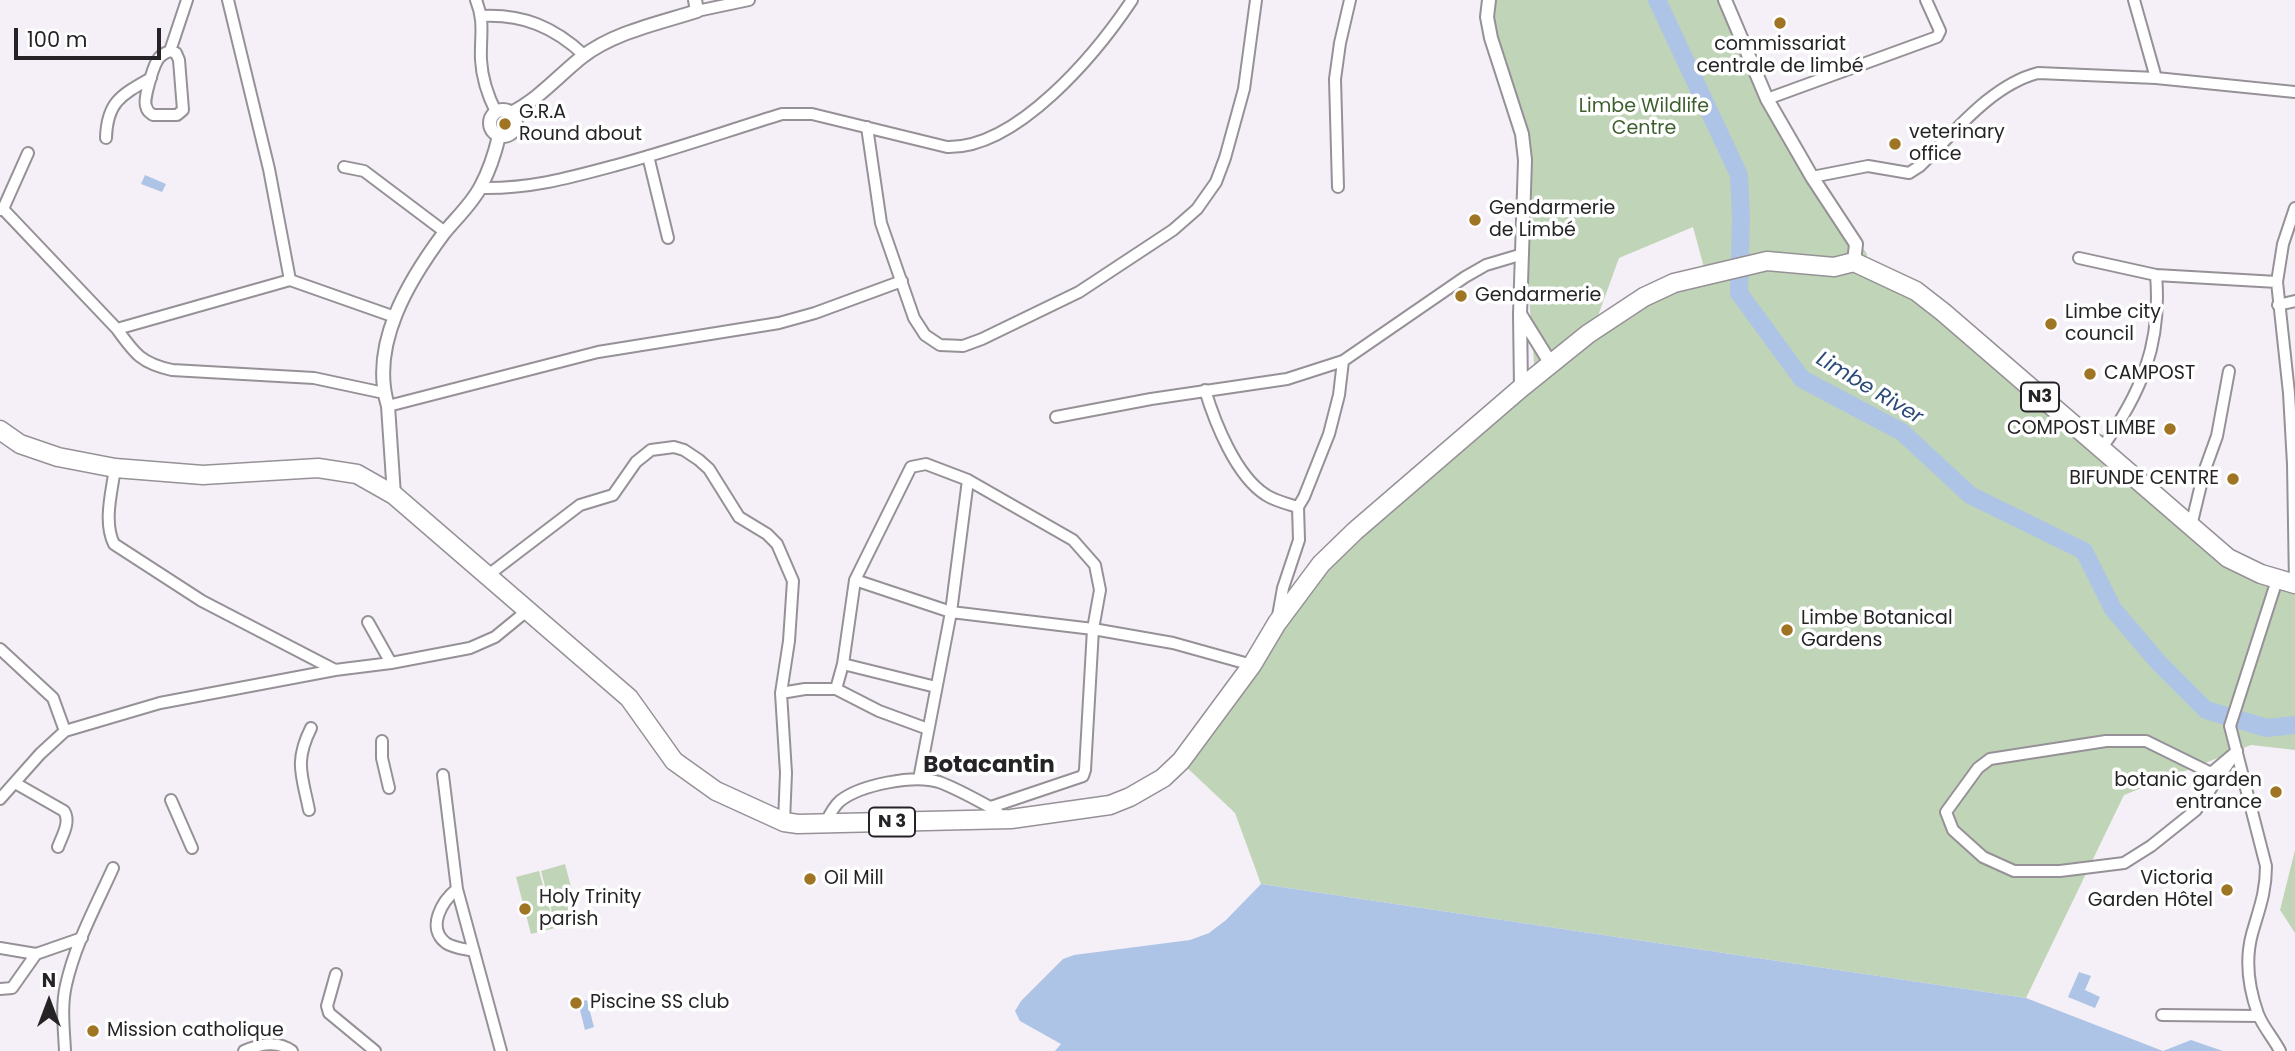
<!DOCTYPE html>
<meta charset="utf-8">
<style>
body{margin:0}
#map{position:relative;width:2295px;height:1051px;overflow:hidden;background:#f5f0f7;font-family:Poppins,sans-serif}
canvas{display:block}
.north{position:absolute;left:14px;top:967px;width:70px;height:70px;-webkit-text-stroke:5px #fff;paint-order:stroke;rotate:0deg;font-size:19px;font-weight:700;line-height:28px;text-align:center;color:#252326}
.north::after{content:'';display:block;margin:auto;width:24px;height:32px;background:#252326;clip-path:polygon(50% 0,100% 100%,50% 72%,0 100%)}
.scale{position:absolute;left:14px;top:28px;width:147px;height:32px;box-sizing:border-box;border:4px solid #252326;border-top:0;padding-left:9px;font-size:21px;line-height:24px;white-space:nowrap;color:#252326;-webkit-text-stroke:5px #fff;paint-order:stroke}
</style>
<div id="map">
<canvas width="2295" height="1051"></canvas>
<div class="north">N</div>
<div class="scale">100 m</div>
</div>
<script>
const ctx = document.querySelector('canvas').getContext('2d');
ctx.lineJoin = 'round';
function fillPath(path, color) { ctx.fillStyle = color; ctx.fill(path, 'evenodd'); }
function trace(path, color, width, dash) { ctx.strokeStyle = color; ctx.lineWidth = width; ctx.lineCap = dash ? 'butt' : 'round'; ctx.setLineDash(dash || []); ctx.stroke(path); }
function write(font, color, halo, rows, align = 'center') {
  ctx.font = font + ' Poppins,sans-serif'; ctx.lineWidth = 7; ctx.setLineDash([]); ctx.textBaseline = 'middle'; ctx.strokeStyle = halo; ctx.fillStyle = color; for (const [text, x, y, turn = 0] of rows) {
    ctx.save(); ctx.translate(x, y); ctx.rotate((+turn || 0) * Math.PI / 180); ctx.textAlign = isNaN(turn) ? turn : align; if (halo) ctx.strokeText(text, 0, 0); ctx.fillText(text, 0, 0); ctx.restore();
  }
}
fillPath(new Path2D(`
 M1490,0h229l102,186 46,68 -3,21 52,22 314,263 65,26v164l-44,-5 -127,50 -98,203 -765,-114 -26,-71 -53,-50 143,-200 210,-187 -9,-119 3,-107 -41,-132zM1693,227l13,48 -49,15 -66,45 28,-77z
 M2295,850v83l-15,-23z
 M565,864l15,57 -24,7 -15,-57z
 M539,871l16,57 -24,6 -15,-57z`), '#c0d5b7');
fillPath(new Path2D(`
 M145,175l21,9 -4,8 -21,-8z
 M1261,884l765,114 137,53h-1108l6,-7 -41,-23 -5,-10 6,-10 42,-42 11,-4 116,-15 19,-7 17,-13z
 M2079,972l12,4 -6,14 15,7 -5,11 -27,-11z
 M587,1000l7,27 -9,3 -7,-28z
 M2191,1040l32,11h-60z`), '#adc4e6');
trace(new Path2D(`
 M1657,0l82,175 2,42 -2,76 63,86 100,53 68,63 114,56 29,58 45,53 48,48 61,18 28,-3`), '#adc4e6', 18);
const minor = new Path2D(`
 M228,0l41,169 21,111
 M476,0c9,22 4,37 5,60 1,19 7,36 15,52
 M2134,0l22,78
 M697,11l52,-11
 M482,16c41,-2 72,11 102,39
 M170,51l6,2 3,7 4,50 -6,5h-24c-4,-3 -6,-4 -7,-9 -3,-6 7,-38 11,-45 3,-6 7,-8 13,-10l17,-51
 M1767,99l170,-62 3,-6 -14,-31
 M867,127l14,96 33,95 11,17 15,10 23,1 19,-7 97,-47 94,-62 24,-21 19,-27 9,-24 19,-69 12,-89
 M106,138c1,-36 15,-43 45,-60
 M648,156l20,82
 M344,167l20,4 81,61
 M1812,177l56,-11 41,7 11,-7c34,-33 71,-81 118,-93l118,5 139,14
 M1338,187l-3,-108 5,-36 10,-43
 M480,188c50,1 89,-10 137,-23 56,-15 110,-34 165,-51h30l135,33c70,2 149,-93 185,-147
 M3,209l114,120 173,-49 105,37
 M0,210l3,-1 25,-56
 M2079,258l77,17 121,7
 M2278,305l17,-4
 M117,329c18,25 24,34 55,41l142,8 70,15
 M1205,390c10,33 31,86 61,105 9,6 22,9 32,12
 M388,406l210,-54 181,-29 36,-10 87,-32
 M1056,417l95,-18 136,-20 56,-18 122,-84 21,-12 37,-11
 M2101,449c40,-55 61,-105 55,-174
 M115,468c-3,23 -12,54 -1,76l88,57 133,69 56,-7 79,-15 25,-11 33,-27
 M2191,526l13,-54 13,-36 12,-65
 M487,576l93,-71 33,-10 23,-33 15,-12 23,-3 10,3 15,10 10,9 30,48 28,17 10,10 16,37 -4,60 -8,52 5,80 -2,49
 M855,580l96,32 142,17 80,14 79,22
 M2277,580l-47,146 36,140c0,27 -7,43 -14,68 -7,26 -3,55 6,80 5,13 16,25 22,37
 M2295,584l-2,-120 -4,-71 -12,-111 6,-38 12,-36
 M1278,616l5,-28 16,-48 -1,-33 6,-10 25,-63 10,-39 4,-34
 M368,622l23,41
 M0,649l53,49 12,33 -25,23 -40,45
 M843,664l93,23
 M836,689l43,22 49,18
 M781,693l24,-4h31l7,-25 12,-84 56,-113 15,-3 42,16 105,60 22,25 5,25 -7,39 -8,141 -2,6 -92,31
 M65,731l95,-28 175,-33
 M382,741v17l7,30
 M2106,741h40l65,32 26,-22 -41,59 -45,36 -27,17 -64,8h-46l-31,-14 -30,-27 -7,-18 32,-44 12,-9z
 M443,775l14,114 44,162
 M919,779l32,-167 17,-132
 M15,783l49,28c7,11 -2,25 -6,36
 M171,800l21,48
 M309,810c-7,-35 -15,-48 2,-82
 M825,824c4,-8 8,-17 15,-23 20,-16 74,-27 99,-19 19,7 40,19 58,29
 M457,889c-15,12 -31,39 -11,54 7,5 19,6 28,8
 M0,948l36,6
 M336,974l-9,32 2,7 46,38
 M0,989l12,-1 24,-34 46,-16
 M2162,1015l97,1
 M65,1051c-1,-22 -4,-44 1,-66 9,-41 30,-79 47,-117
 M244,1051c16,-7 33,-11 48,0`);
const tertiary = new Path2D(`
 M1489,0l-2,17 4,21 31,96 3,26 -5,154 1,74
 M1725,0l42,99 45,78 44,67 -2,18
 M490 123a13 13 0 1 1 26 0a13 13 0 1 1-26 0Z
 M511,113c28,-14 47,-37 71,-56 32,-25 78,-34 115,-46l-2,-11
 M1520,314l31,50
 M394,495l-6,-89c-19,-61 21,-126 56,-173 12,-15 28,-29 37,-47 8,-15 14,-33 18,-50`);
const trunk = new Path2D(`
 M0,430l20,14 38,13 57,11 88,7 115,-7 39,6 37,21 235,203 45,63 42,30 68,31 14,2 213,-5 99,-14 20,-8 33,-19 18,-17 71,-96 25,-42 44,-59 34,-33 166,-143 67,-54 56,-37 30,-14 93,-22 67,6 20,-5 62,29 27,21 285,246 33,16 34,10`);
trace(minor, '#969197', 14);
trace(tertiary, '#969197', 16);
trace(trunk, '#969197', 21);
trace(minor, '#fff', 10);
trace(tertiary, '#fff', 12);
trace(trunk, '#fff', 18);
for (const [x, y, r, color] of [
 [1780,23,7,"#9f7524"],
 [505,124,7,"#9f7524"],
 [1895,144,7,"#9f7524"],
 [1475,220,7,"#9f7524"],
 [1461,296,7,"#9f7524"],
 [2051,324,7,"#9f7524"],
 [2090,374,7,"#9f7524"],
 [2170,429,7,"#9f7524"],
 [2233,479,7,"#9f7524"],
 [1787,630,7,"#9f7524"],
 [2276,792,7,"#9f7524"],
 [810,879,7,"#9f7524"],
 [2227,890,7,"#9f7524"],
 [525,909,7,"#9f7524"],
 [576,1003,7,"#9f7524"],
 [93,1031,7,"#9f7524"]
]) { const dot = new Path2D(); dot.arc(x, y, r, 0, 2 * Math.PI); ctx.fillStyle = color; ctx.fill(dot); trace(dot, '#fff', 2.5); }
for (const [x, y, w] of [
 [2040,397,38],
 [892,822,46]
]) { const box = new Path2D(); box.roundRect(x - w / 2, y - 14.5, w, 29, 5); ctx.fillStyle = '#fff'; ctx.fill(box); trace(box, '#252326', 2); }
write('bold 18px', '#252326', null, [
 ["N3",2040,397],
 ["N 3",892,822]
]);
write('19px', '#252326', '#fff', [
 ["commissariat",1780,45,"center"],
 ["centrale de limbé",1780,67,"center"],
 ["G.R.A",519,113],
 ["Round about",519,135],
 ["veterinary",1909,133],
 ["office",1909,155],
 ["Gendarmerie",1489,209],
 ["de Limbé",1489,231],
 ["Gendarmerie",1475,296],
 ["Limbe city",2065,313],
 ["council",2065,335],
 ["CAMPOST",2104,374],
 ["COMPOST LIMBE",2156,429,"right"],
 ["BIFUNDE CENTRE",2219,479,"right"],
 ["Limbe Botanical",1801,619],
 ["Gardens",1801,641],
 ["botanic garden",2262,781,"right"],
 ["entrance",2262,803,"right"],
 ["Oil Mill",824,879],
 ["Victoria",2213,879,"right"],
 ["Garden Hôtel",2213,901,"right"],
 ["Holy Trinity",539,898],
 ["parish",539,920],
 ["Piscine SS club",590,1003],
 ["Mission catholique",107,1031]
], 'left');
write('19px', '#3d5f2e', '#fff', [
 ["Limbe Wildlife",1644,107],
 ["Centre",1644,129]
]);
write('italic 21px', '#2b4b78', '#fff', [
 ["Limbe River",1869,389,31]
]);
write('bold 23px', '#252326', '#fff', [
 ["Botacantin",989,766]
]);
</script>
